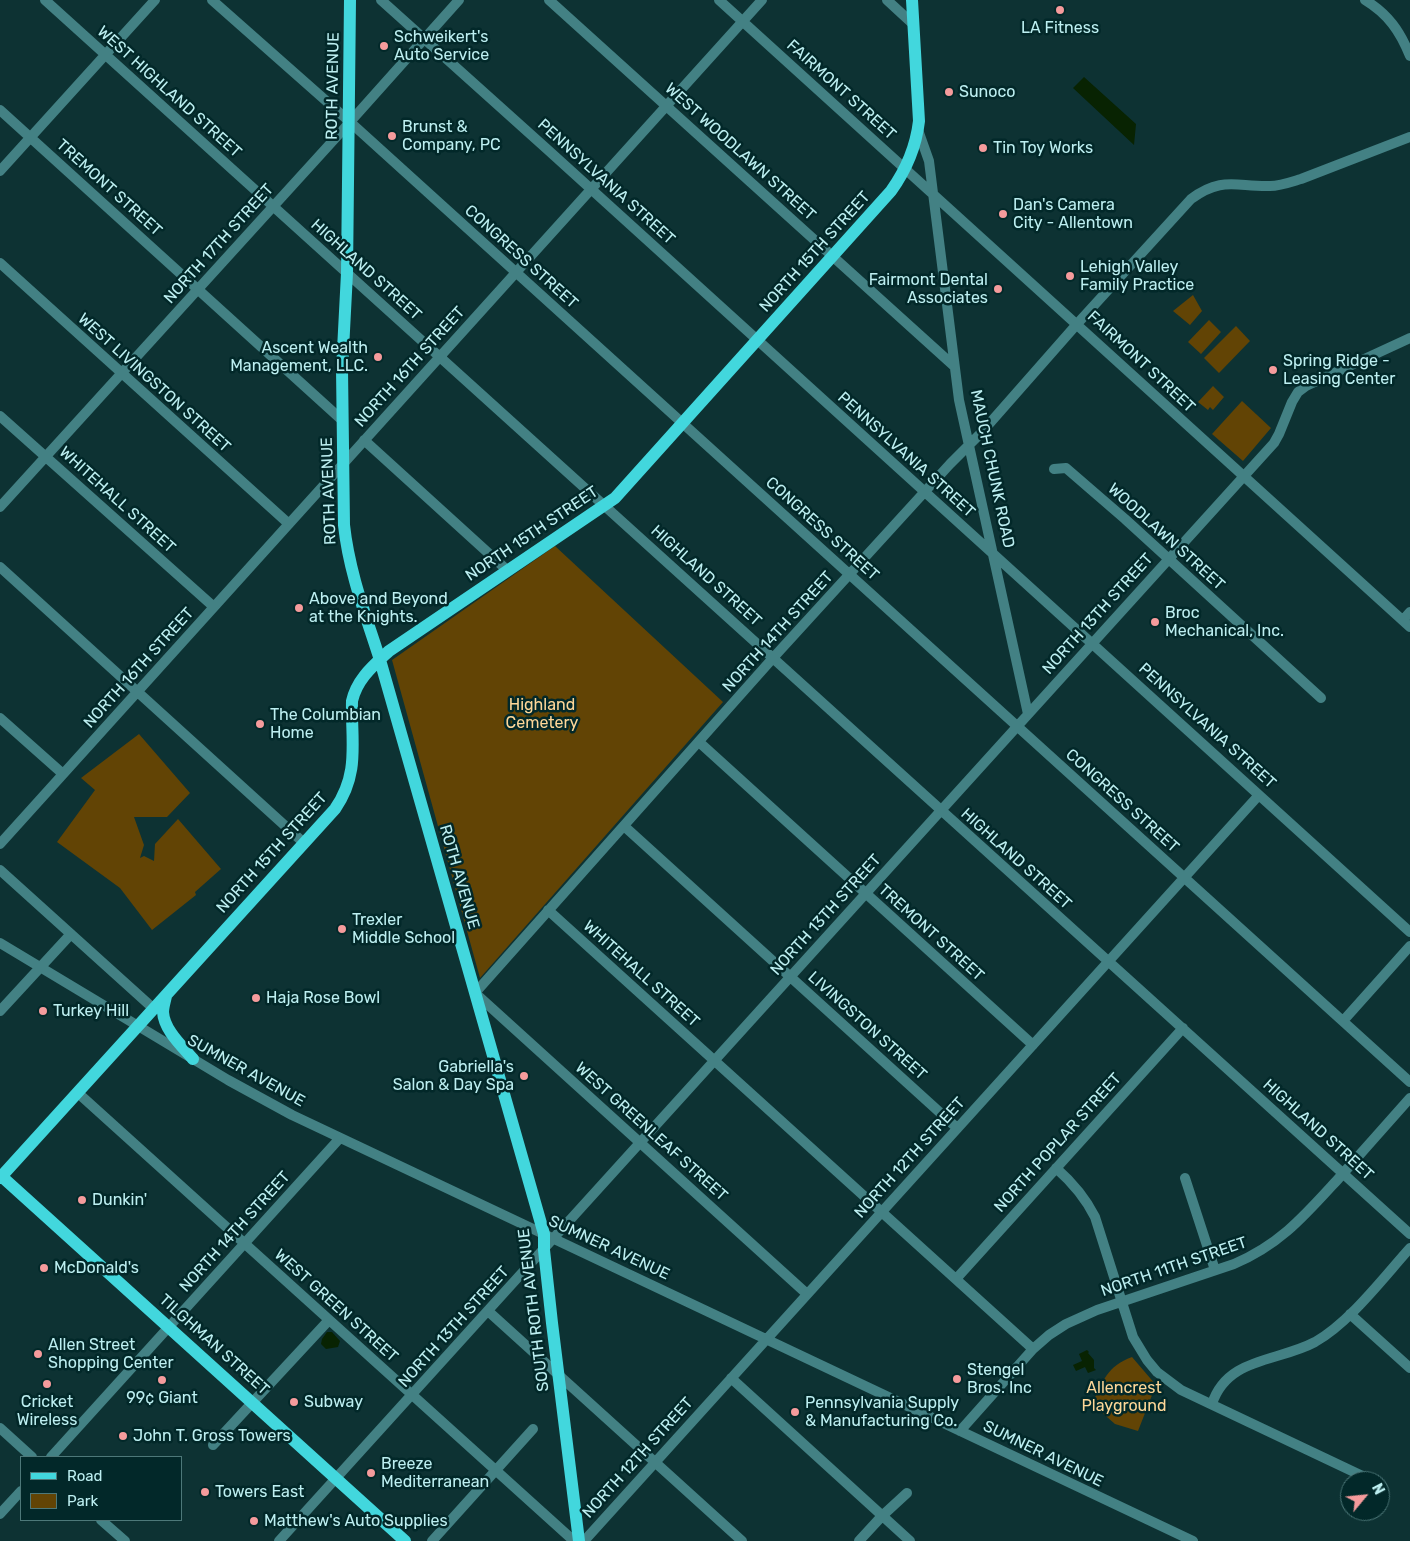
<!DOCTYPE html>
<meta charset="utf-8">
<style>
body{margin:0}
#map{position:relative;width:1410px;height:1541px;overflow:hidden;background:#0d3233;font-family:Rubik,sans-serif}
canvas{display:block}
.legend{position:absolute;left:20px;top:1456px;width:162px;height:65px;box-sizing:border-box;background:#022829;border:1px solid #4d7879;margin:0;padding:6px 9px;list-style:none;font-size:15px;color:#bdeff1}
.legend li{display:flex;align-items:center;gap:10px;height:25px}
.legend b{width:25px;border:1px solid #4d7879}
.north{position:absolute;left:1340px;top:1471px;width:50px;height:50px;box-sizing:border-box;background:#022829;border:1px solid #4d7879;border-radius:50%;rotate:62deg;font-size:14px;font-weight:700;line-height:20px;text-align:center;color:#bdeff1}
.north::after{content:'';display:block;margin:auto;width:18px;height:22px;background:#f59b9c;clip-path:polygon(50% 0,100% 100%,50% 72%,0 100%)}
</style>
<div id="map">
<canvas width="1410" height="1541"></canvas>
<ul class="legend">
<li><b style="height:6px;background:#42d7dd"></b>Road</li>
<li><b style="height:14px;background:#624405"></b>Park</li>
</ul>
<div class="north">N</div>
</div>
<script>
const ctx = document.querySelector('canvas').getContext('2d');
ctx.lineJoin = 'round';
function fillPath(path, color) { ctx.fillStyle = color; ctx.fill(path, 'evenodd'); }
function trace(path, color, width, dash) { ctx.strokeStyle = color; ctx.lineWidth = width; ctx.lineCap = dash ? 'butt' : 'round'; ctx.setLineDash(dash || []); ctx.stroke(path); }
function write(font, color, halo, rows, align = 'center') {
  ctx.font = font + ' Rubik,sans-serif'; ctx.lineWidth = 5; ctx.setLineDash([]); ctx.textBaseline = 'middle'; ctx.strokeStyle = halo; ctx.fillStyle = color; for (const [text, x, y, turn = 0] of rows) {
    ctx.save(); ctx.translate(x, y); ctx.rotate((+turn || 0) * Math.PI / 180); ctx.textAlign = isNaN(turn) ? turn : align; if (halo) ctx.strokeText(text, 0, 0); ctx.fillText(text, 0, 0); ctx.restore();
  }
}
fillPath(new Path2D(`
 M1193,295l9,16 -12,14 -17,-14z
 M1209,320l12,12 -20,22 -13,-12z
 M1236,326l14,15 -31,32 -15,-15z
 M1213,386l11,11 -11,13 -3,-3 -2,3 -10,-8z
 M1242,401l29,27 -28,33 -31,-27z
 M555,546l168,156 -243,276 -88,-318z
 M139,734l51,59 -23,24h-33l10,28 -4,13 4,-2 10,5 1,-17 23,-25 43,50 -26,23 1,3 -44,35 -32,-42 -63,-46 38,-52 -14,-12z
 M1132,1357l24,28 -18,46 -23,-7 -23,-20c11,-23 15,-38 40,-47z`), '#624405');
fillPath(new Path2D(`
 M1084,77l52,47 -2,21 -61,-57z
 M327,1332h5l8,9 -2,6 -12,2 -5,-5 1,-5z
 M1087,1350l2,2 -1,1 6,7v8l2,2 -8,3 -3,-6 -9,4 -3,-6 9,-4 -3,-7z`), '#082302');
trace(new Path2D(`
 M45,0l1365,1234
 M212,0l138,122 1060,960
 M381,0l167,150 862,782
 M549,0l405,366
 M719,0l691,627
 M887,0l26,24
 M1365,0c23,14 35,31 45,56
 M0,110l343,311
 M918,130l11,31 4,32 26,207 69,314
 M0,171l155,-171
 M0,263l289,261
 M0,416l214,191
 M364,440l143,130
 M1054,469l12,-1 59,51 196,179
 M0,507l350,-385 109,-122
 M0,567l304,276
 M1403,620l7,-8
 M0,718l63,56
 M699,742l334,303
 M624,826l333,302
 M0,844l762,-844
 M0,870l154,139
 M548,910l485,439
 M0,943l228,137 64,35 901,426
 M0,1011l71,-77
 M1343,1021l67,-75
 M78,1093l496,448
 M1056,1168c17,15 29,29 39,49l38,120 14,23 10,12 24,18 192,91
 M1185,1178l30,92
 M956,1279l227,-251
 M807,1294l-332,-301 298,-335 177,-194 32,-32 95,-108 114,-125c31,-23 45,-12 79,-13 10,0 21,-4 31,-7l109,-42
 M488,1311l254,230
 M1350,1314l60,54
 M731,1378l179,163
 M1212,1404c15,-47 66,-42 103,-62 35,-20 68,-64 95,-94
 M0,1428l32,29
 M960,1431l73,-82 16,-14 17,-11 31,-14 137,-46c47,-20 71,-49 105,-86 24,-27 47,-53 71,-80
 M213,1445l116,-125
 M51,1457l289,-319
 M0,1514l21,-23
 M101,1520l24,21
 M279,1541l995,-1098 5,-9 13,-32 6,-10 8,-6 104,-48
 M432,1541l101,-112
 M584,1541l675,-746
 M859,1541l23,-25 25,-23`), '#438184', 10);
trace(new Path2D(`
 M350,0l-3,273 -5,96 2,156c5,47 22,91 36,135l164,574v16l8,73 27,218
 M166,996c-1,5 -3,11 -3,16 1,18 19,34 30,47
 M0,1175l405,366
 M0,1178l335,-369c25,-36 16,-67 17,-108 5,-22 21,-35 37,-50l226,-153 276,-307c15,-21 25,-44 28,-70l-7,-121`), '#42d7dd', 12);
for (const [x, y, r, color] of [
 [1060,10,5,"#f59b9c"],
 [384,46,5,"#f59b9c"],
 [949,92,5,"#f59b9c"],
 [392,136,5,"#f59b9c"],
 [983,148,5,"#f59b9c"],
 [1003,214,5,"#f59b9c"],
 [1070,276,5,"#f59b9c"],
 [998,289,5,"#f59b9c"],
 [378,357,5,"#f59b9c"],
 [1273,370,5,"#f59b9c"],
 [299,608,5,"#f59b9c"],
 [1155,622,5,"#f59b9c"],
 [260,724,5,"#f59b9c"],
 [342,929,5,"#f59b9c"],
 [256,998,5,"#f59b9c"],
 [43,1011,5,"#f59b9c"],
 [524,1076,5,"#f59b9c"],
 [82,1200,5,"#f59b9c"],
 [44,1268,5,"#f59b9c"],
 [38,1354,5,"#f59b9c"],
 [957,1379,5,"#f59b9c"],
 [162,1380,5,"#f59b9c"],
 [47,1384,5,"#f59b9c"],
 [294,1402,5,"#f59b9c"],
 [795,1412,5,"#f59b9c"],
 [123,1436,5,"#f59b9c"],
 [371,1473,5,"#f59b9c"],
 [205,1492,5,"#f59b9c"],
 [254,1521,5,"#f59b9c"]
]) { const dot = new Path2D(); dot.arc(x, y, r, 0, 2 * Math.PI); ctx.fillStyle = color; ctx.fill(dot); trace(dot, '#022829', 2); }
write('16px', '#bdeff1', '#022829', [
 ["LA Fitness",1060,28,"center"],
 ["Schweikert's",394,37],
 ["Auto Service",394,55],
 ["Sunoco",959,92],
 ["Brunst &",402,127],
 ["Company, PC",402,145],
 ["Tin Toy Works",993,148],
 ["Dan's Camera",1013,205],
 ["City - Allentown",1013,223],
 ["Lehigh Valley",1080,267],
 ["Family Practice",1080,285],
 ["Fairmont Dental",988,280,"right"],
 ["Associates",988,298,"right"],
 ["Ascent Wealth",368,348,"right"],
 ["Management, LLC.",368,366,"right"],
 ["Spring Ridge -",1283,361],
 ["Leasing Center",1283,379],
 ["Above and Beyond",309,599],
 ["at the Knights.",309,617],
 ["Broc",1165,613],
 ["Mechanical, Inc.",1165,631],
 ["The Columbian",270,715],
 ["Home",270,733],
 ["Trexler",352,920],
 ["Middle School",352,938],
 ["Haja Rose Bowl",266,998],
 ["Turkey Hill",53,1011],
 ["Gabriella's",514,1067,"right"],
 ["Salon & Day Spa",514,1085,"right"],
 ["Dunkin'",92,1200],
 ["McDonald's",54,1268],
 ["Allen Street",48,1345],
 ["Shopping Center",48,1363],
 ["Stengel",967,1370],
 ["Bros. Inc",967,1388],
 ["99¢ Giant",162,1398,"center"],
 ["Cricket",47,1402,"center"],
 ["Wireless",47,1420,"center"],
 ["Subway",304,1402],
 ["Pennsylvania Supply",805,1403],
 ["& Manufacturing Co.",805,1421],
 ["John T. Gross Towers",133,1436],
 ["Breeze",381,1464],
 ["Mediterranean",381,1482],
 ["Towers East",215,1492],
 ["Matthew's Auto Supplies",264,1521]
], 'left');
write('16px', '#bdeff1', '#022829', [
 ["ROTH AVENUE",333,86,-89],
 ["FAIRMONT STREET",841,90,42],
 ["WEST HIGHLAND STREET",169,92,42],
 ["WEST WOODLAWN STREET",740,152,42],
 ["PENNSYLVANIA STREET",606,182,42],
 ["TREMONT STREET",109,188,42],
 ["NORTH 17TH STREET",219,244,-48],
 ["NORTH 15TH STREET",815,252,-48],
 ["CONGRESS STREET",521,257,42],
 ["HIGHLAND STREET",366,270,42],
 ["FAIRMONT STREET",1141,362,43],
 ["NORTH 16TH STREET",410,367,-48],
 ["WEST LIVINGSTON STREET",154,383,42],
 ["PENNSYLVANIA STREET",906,455,42],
 ["MAUCH CHUNK ROAD",992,469,78],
 ["ROTH AVENUE",329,491,-92],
 ["WHITEHALL STREET",117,500,42],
 ["CONGRESS STREET",822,529,42],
 ["NORTH 15TH STREET",532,534,-34],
 ["WOODLAWN STREET",1166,537,42],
 ["HIGHLAND STREET",706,576,42],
 ["NORTH 13TH STREET",1098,614,-48],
 ["NORTH 14TH STREET",778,632,-48],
 ["NORTH 16TH STREET",139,668,-48],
 ["PENNSYLVANIA STREET",1207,726,42],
 ["CONGRESS STREET",1122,801,42],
 ["NORTH 15TH STREET",272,853,-48],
 ["HIGHLAND STREET",1016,859,42],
 ["ROTH AVENUE",459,877,74],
 ["NORTH 13TH STREET",826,915,-48],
 ["TREMONT STREET",931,933,42],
 ["WHITEHALL STREET",641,974,42],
 ["LIVINGSTON STREET",867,1026,42],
 ["SUMNER AVENUE",246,1071,29],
 ["HIGHLAND STREET",1318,1130,42],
 ["WEST GREENLEAF STREET",651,1132,42],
 ["NORTH POPLAR STREET",1058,1143,-48],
 ["NORTH 12TH STREET",910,1158,-48],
 ["NORTH 14TH STREET",235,1232,-48],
 ["SUMNER AVENUE",609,1248,25],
 ["NORTH 11TH STREET",1174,1267,-19],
 ["WEST GREEN STREET",336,1306,42],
 ["SOUTH ROTH AVENUE",534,1310,-97],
 ["NORTH 13TH STREET",454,1327,-48],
 ["TILGHMAN STREET",214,1345,42],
 ["SUMNER AVENUE",1043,1454,26],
 ["NORTH 12TH STREET",638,1458,-48]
]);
write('16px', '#fed798', '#022829', [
 ["Highland",542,705],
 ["Cemetery",542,723],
 ["Allencrest",1124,1388],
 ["Playground",1124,1406]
]);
</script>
